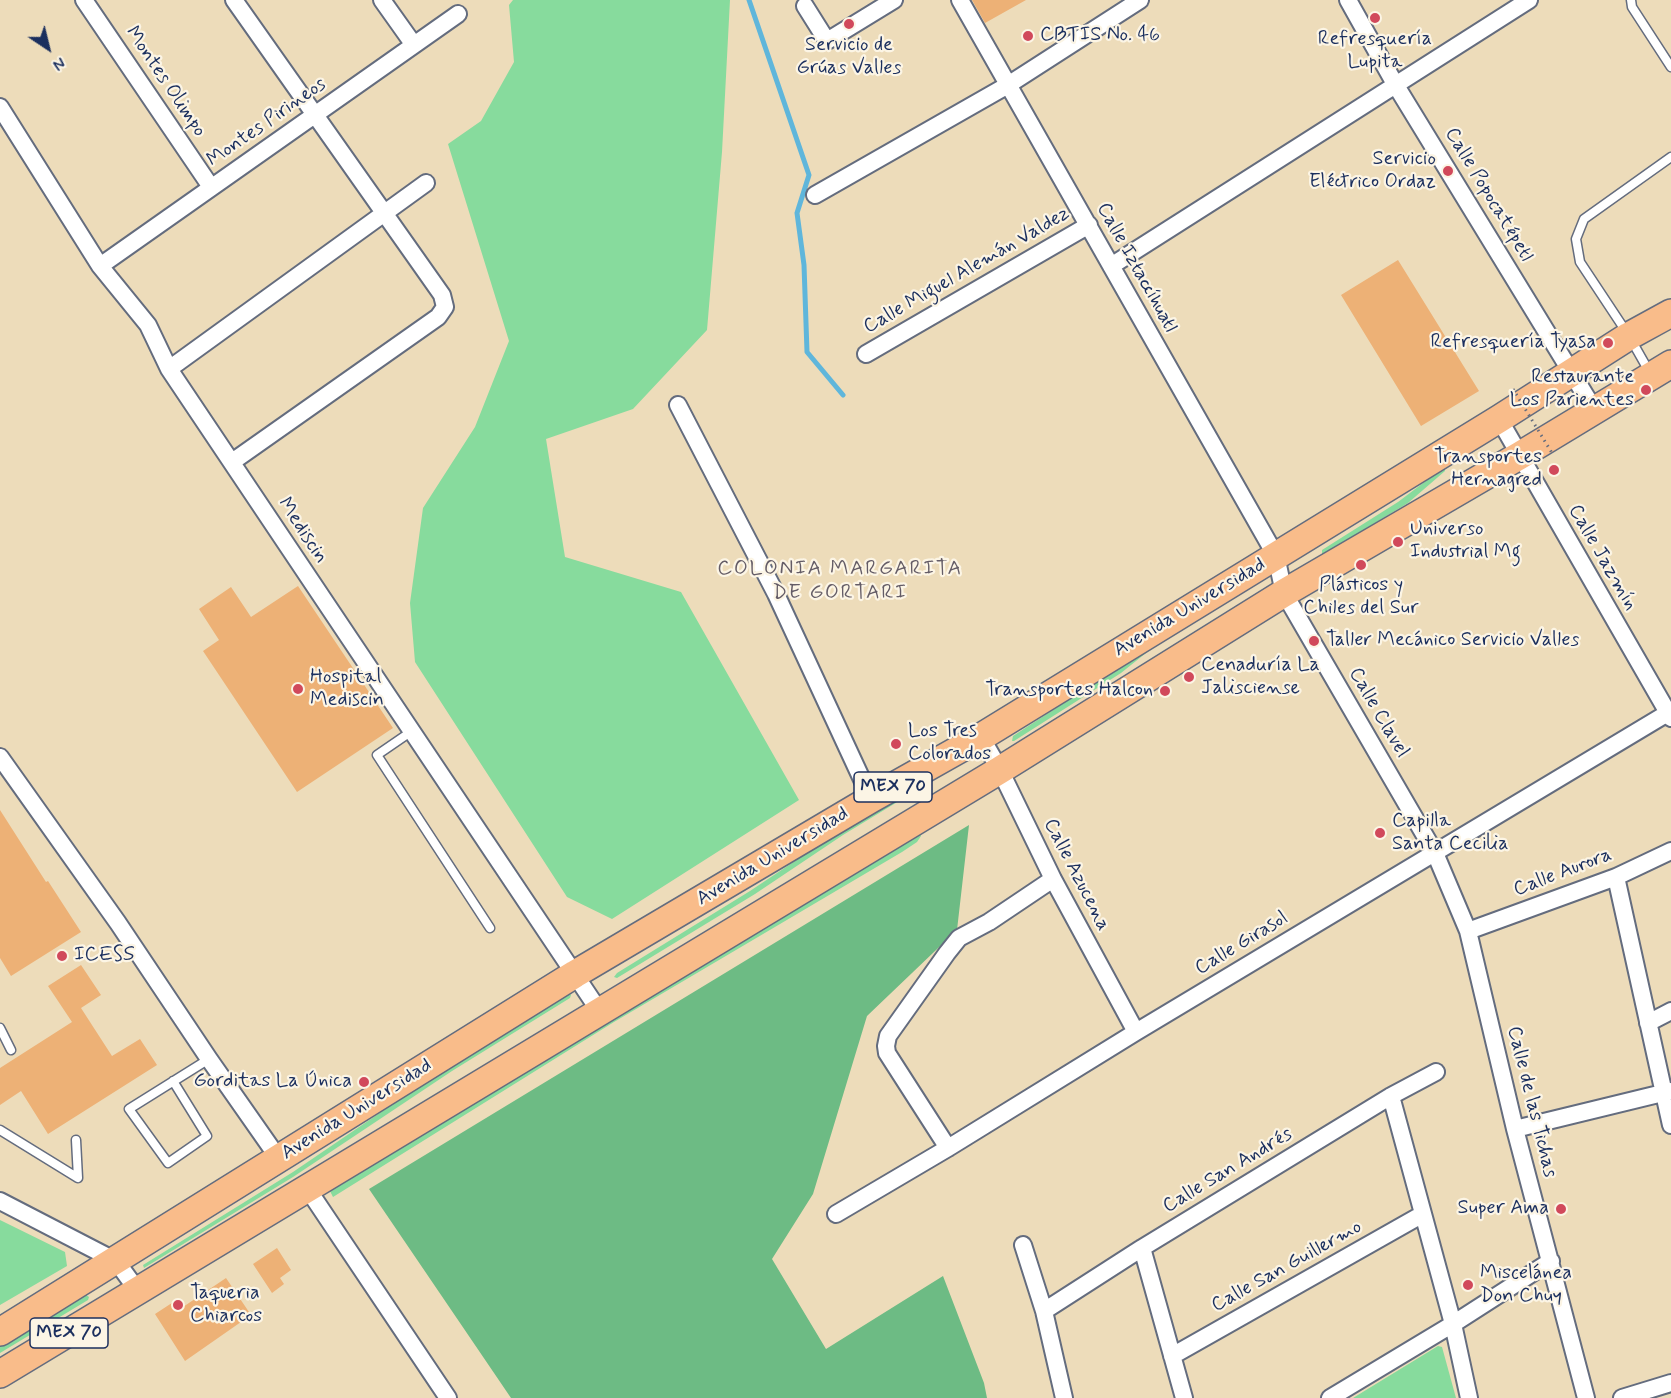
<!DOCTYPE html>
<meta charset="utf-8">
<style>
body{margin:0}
#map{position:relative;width:1671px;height:1398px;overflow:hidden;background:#eddcba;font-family:Mynerve,sans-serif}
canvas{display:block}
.north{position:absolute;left:18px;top:18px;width:60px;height:60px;-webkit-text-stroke:4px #fcf5e5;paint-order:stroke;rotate:145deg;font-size:16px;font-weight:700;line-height:24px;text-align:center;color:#1b2f5e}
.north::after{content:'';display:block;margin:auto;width:21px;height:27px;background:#1b2f5e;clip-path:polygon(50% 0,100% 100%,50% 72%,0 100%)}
</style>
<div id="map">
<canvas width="1671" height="1398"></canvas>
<div class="north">N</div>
</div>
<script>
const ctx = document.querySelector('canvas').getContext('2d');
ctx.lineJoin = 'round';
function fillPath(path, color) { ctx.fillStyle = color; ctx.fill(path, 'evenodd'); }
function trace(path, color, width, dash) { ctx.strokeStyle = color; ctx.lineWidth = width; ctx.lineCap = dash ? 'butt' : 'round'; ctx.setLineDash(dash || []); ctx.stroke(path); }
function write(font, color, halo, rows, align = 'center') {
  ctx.font = font + ' Mynerve,sans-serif'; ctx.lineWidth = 4.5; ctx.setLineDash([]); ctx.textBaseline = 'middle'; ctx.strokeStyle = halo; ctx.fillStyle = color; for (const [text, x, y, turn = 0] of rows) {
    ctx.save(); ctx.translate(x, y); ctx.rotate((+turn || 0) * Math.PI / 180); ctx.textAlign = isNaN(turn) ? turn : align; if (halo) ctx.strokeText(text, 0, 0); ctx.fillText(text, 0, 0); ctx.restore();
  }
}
fillPath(new Path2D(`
 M513,0h217l-8,152 -15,178 -74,79 -87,30 19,118 116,35 118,208 -187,119 -45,-22 -152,-235 -5,-59 13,-95 52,-81 34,-86 -61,-197 33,-23 33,-59 -5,-57z
 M1443,468h2v3l-37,32 -86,52v-5l76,-48z
 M1243,591l-92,58 -30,24 -107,68h-2l1,-5 100,-65z
 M927,781v3l-84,51 -88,59 -138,84 -3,-1 3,-4 133,-82 90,-60z
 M919,832l2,4 -4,6 -15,10 -288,170 -281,175 -3,-6 8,-8z
 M569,993l2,2 -1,3 -118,73 -159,106 -149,91 -1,-3 150,-93 141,-96z
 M0,1220l65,32 2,14 -67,39z
 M85,1294l4,3 -1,3 -88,53v-8z
 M1438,1346l4,1 14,51h-103z`), '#87db9d');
fillPath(new Path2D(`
 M969,825l-12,105 -90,86 -54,178 -41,65 54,90 117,-73 41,107 3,15h-476l-142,-209z`), '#6dbb84');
trace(new Path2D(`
 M749,0l60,175 -12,38 7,52 3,87 36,43`), '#5fb6db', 5);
fillPath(new Path2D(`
 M972,0h54l-41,23z
 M1398,260l81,131 -58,35 -80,-131z
 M298,586l95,142 -96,64 -94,-141 16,-11 -20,-31 32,-22 20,30z
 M0,810l46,72 2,-1 33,51 -70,44 -11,-18z
 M81,965l20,30 -20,13 31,48 28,-17 17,26 -109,69 -27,-43 -21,14v-37l72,-46 -24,-36z
 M277,1248l14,22 -11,8 4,6 -12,9 -19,-29z
 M226,1278l25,37 -66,46 -30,-47 23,-15 5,8z`), '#edb176');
const lane = new Path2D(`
 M1631,0l1,7 39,60
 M1650,373l-21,-37 -49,-74 -4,-23 8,-20 87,-62
 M412,731l-35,24 113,173
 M0,1028l11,22
 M173,1081l34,55 -39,27 -39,-54 80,-50
 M0,1130l78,48 -2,-38`);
const street = new Path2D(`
 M84,0l127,187
 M382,0l32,45
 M960,0l316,556 8,37 151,260 33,78 47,198 71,269
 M1348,0l47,84 200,327
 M805,6l22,35 67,-41
 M0,107l100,159 48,59 21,44 431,643
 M815,195l193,-110 132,-85
 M100,266l358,-252
 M1111,266l418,-266
 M866,354l223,-129
 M169,369l257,-186
 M678,405l98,189 95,205
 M1499,419l172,299
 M232,462l206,-145 7,-10 -3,-12 -208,-295
 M981,737l19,33 53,109 83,153
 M0,757l118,166 91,136 70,100
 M1616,877l55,248
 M1468,931l148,-54 55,-26
 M1648,1023l23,-12
 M1391,1096l62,228 16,74
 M1515,1129l156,-38
 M948,1148l-61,-95 -1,-7 2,-10 59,-83 12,-15 30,-16 64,-43
 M307,1188l141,210
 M0,1201l116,60 22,30
 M836,1214l112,-66 188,-116 535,-321
 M1023,1245l21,66 20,87
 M1142,1248l42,150
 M1044,1311l98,-63 249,-152 45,-24
 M1172,1356l251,-142
 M1330,1398l123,-74 98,-63
 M1622,1398l49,-15`);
const primary = new Path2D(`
 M0,1332l575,-358 296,-175 110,-62 518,-318 130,-83 42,-23
 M0,1374l1000,-604 284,-177 235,-137 152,-92`);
trace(lane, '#646c7e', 11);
trace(street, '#646c7e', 20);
trace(primary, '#646c7e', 30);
trace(lane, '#fff', 8);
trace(street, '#fff', 16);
trace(primary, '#f9bc8a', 27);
trace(new Path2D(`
 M1513,389l39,64`), '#646c7e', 3, [1.5, 4.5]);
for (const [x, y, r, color] of [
 [1375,18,6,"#d1495b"],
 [849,24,6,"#d1495b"],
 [1028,36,6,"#d1495b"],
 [1448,171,6,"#d1495b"],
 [1608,343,6,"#d1495b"],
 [1646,390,6,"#d1495b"],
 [1554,470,6,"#d1495b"],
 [1398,542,6,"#d1495b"],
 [1361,565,6,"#d1495b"],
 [1314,641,6,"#d1495b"],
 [1189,677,6,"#d1495b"],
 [298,689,6,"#d1495b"],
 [1165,691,6,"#d1495b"],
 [896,744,6,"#d1495b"],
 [1380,833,6,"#d1495b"],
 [62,956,6,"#d1495b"],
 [364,1082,6,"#d1495b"],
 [1561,1209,6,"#d1495b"],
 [1468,1285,6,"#d1495b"],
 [178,1305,6,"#d1495b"]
]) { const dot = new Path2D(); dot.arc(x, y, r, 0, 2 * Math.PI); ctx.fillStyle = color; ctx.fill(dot); trace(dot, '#fcf5e5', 2); }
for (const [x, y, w] of [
 [893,787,78],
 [69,1333,78]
]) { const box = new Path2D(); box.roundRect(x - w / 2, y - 15, w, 30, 4.5); ctx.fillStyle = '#fcf5e5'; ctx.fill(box); trace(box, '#1b2f5e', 1.5); }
write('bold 18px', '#1b2f5e', null, [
 ["MEX 70",893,787],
 ["MEX 70",69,1333]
]);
write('20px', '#1b2f5e', '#fcf5e5', [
 ["CBTIS No. 46",1040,36],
 ["Refresquería",1375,40,"center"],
 ["Lupita",1375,63,"center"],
 ["Servicio de",849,46,"center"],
 ["Grúas Valles",849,69,"center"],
 ["Servicio",1436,160,"right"],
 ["Eléctrico Ordaz",1436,183,"right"],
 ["Refresquería Tyasa",1596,343,"right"],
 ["Restaurante",1634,378,"right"],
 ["Los Parientes",1634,401,"right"],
 ["Transportes",1542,458,"right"],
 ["Hernagred",1542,481,"right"],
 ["Universo",1410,530],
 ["Industrial Mg",1410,553],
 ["Plásticos y",1361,586,"center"],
 ["Chiles del Sur",1361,609,"center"],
 ["Taller Mecánico Servicio Valles",1326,641],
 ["Cenaduría La",1201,666],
 ["Jalisciense",1201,689],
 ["Hospital",310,678],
 ["Mediscin",310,701],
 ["Transportes Halcon",1153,691,"right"],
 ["Los Tres",908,732],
 ["Colorados",908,755],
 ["Capilla",1392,822],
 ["Santa Cecilia",1392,845],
 ["ICESS",74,956],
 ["Gorditas La Única",352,1082,"right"],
 ["Super Ama",1549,1209,"right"],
 ["Miscelánea",1480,1274],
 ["Don Chuy",1480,1297],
 ["Taqueria",190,1294],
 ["Chiarcos",190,1317]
], 'left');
write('20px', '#1b2f5e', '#fcf5e5', [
 ["Montes Olimpo",165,82,56],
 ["Montes Pirineos",267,123,-35],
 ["Calle Popocatépetl",1488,195,59],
 ["Calle Iztaccíhuatl",1136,268,61],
 ["Calle Miguel Alemán Valdez",967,271,-30],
 ["Mediscin",302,531,57],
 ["Calle Jazmín",1602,558,60],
 ["Avenida Universidad",1190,608,-31],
 ["Calle Clavel",1378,713,60],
 ["Avenida Universidad",773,857,-31],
 ["Calle Aurora",1563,873,-21],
 ["Calle Azucena",1076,875,63],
 ["Calle Girasol",1242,944,-31],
 ["Calle de las Tichas",1531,1102,76],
 ["Avenida Universidad",357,1110,-32],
 ["Calle San Andrés",1228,1171,-31],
 ["Calle San Guillermo",1287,1267,-29]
]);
ctx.letterSpacing = '1.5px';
write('21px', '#645c66', '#fcf5e5', [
 ["COLONIA MARGARITA",840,570],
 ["DE GORTARI",840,594]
]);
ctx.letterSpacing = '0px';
</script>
